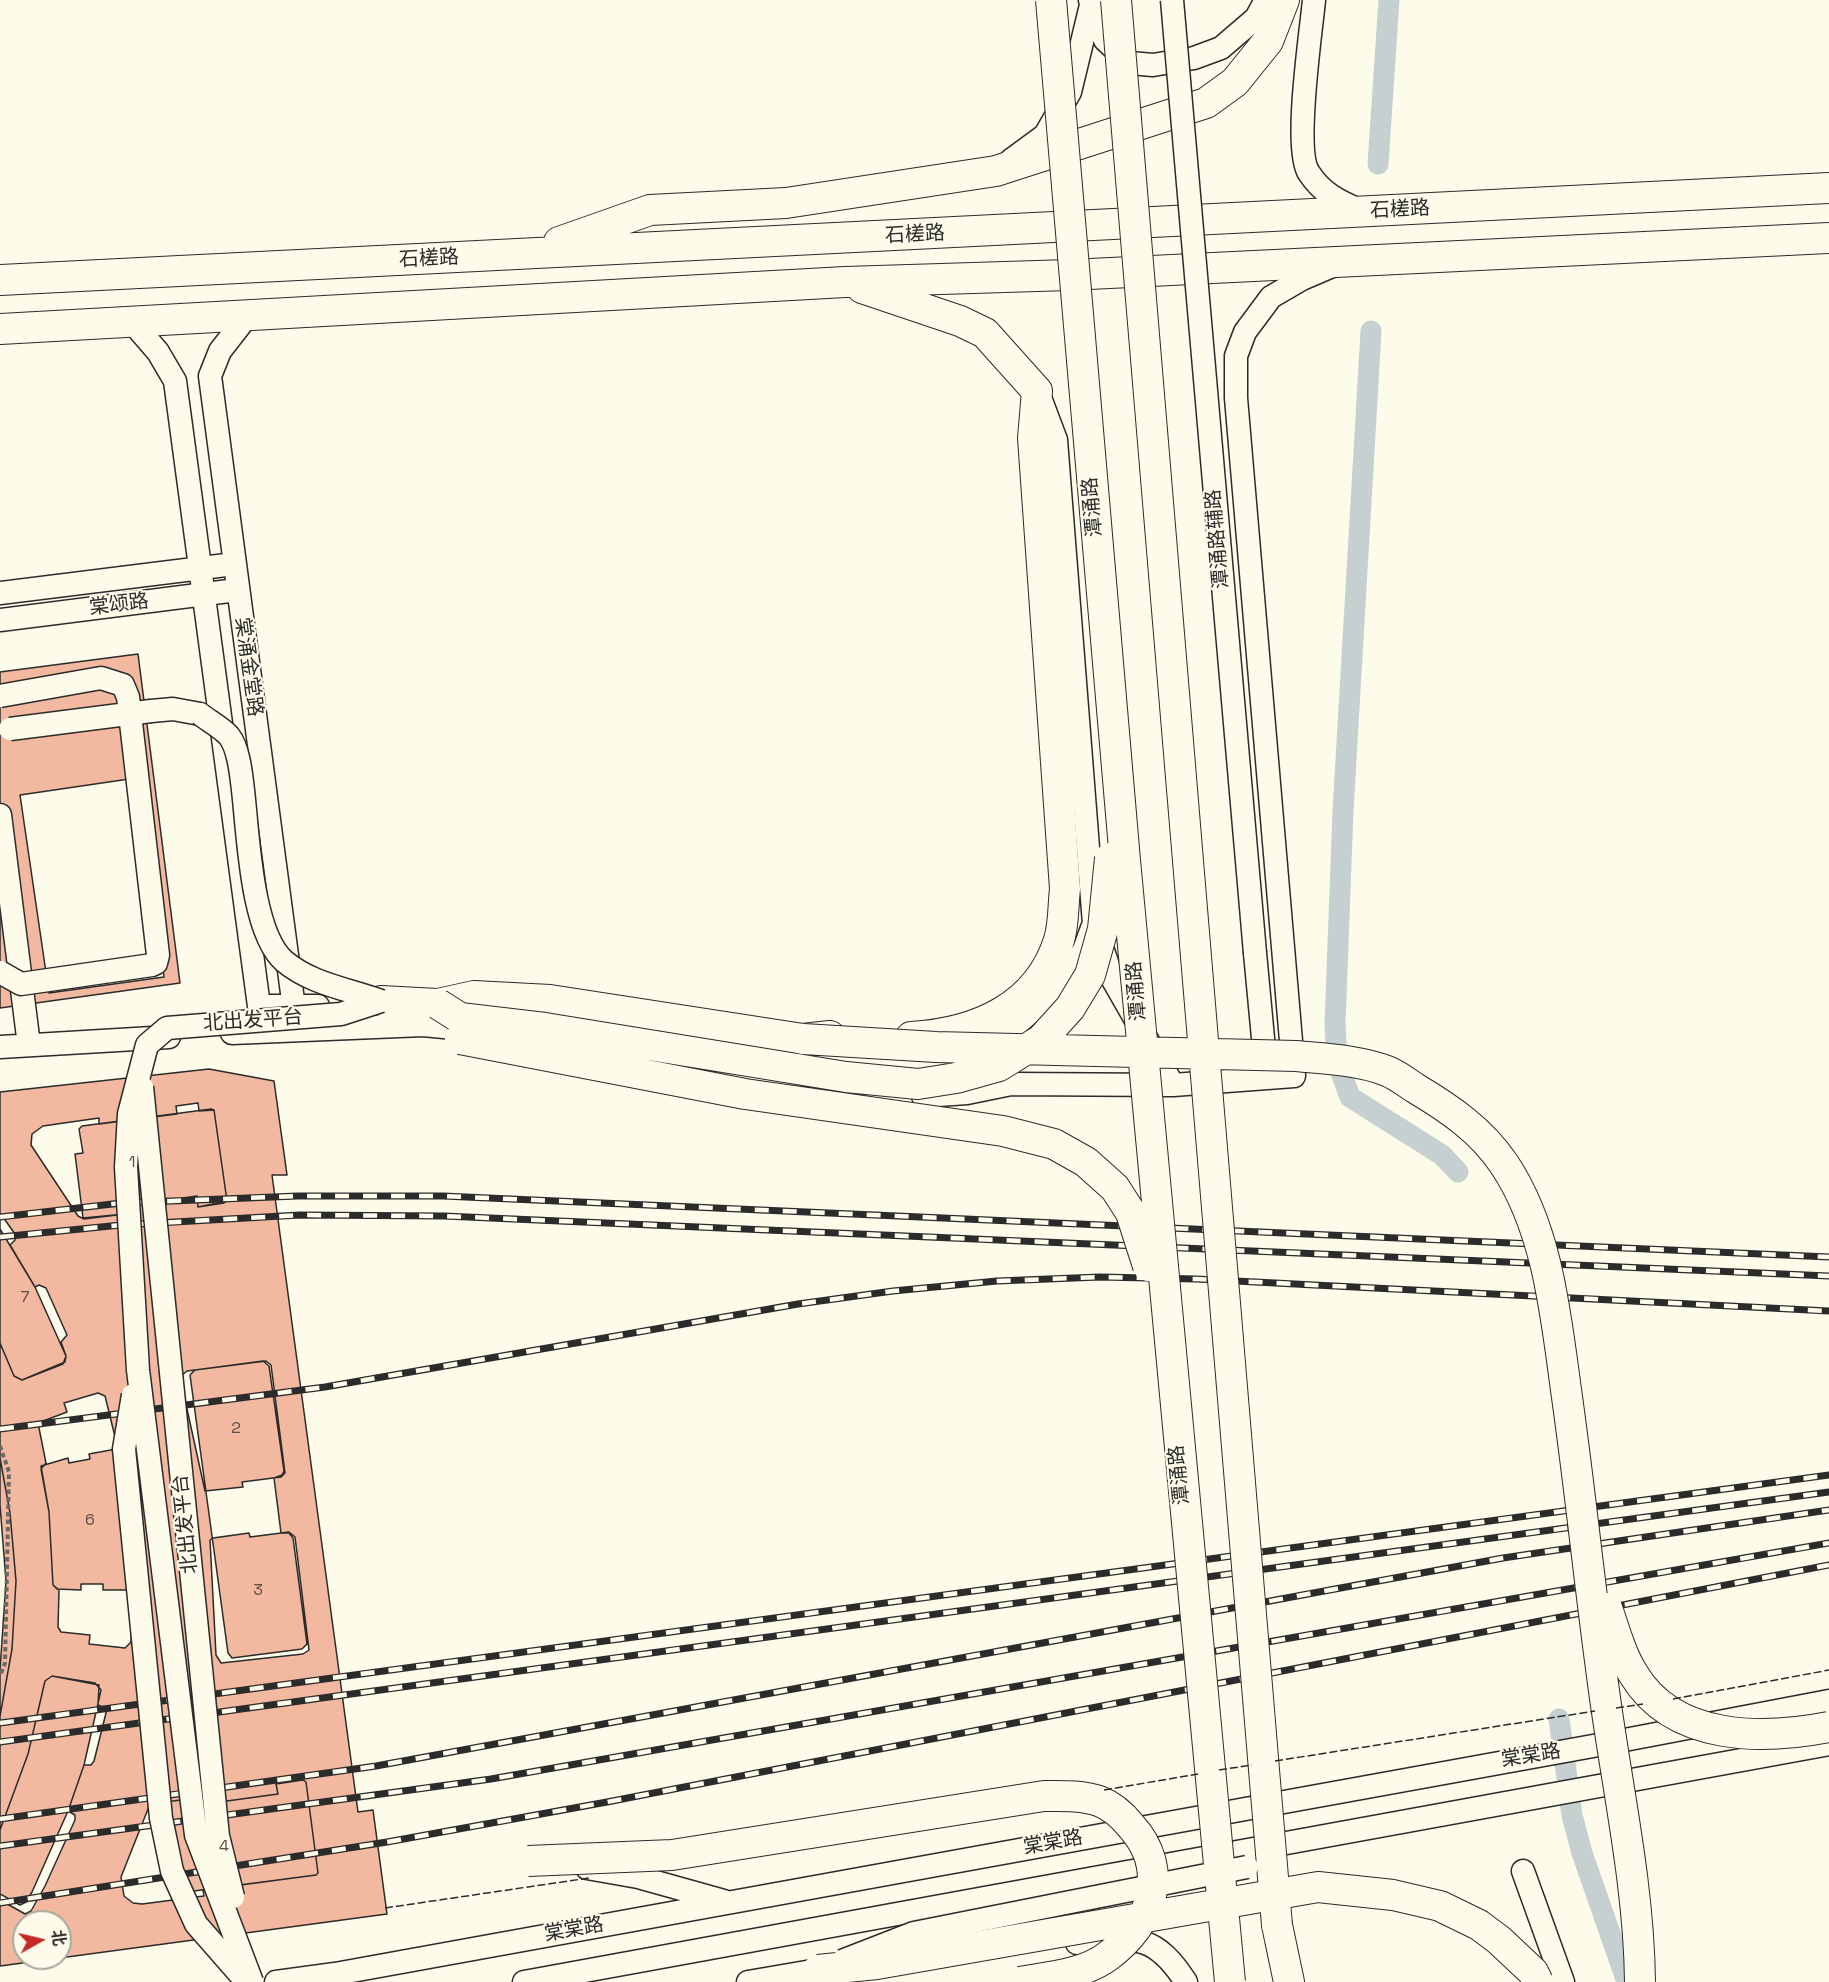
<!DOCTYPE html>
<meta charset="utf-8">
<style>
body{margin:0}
#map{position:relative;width:1829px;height:1982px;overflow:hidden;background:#fdfbea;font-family:"Space Grotesk","Noto Sans SC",sans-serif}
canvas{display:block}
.north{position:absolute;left:12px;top:1910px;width:60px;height:60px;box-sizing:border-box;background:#fdfbea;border:2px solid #a9a89e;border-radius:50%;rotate:82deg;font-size:16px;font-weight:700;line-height:24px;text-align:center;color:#2b2b2b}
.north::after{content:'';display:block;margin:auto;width:21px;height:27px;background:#c62828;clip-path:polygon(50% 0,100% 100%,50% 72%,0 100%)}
</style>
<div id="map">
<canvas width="1829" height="1982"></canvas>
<div class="north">北</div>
</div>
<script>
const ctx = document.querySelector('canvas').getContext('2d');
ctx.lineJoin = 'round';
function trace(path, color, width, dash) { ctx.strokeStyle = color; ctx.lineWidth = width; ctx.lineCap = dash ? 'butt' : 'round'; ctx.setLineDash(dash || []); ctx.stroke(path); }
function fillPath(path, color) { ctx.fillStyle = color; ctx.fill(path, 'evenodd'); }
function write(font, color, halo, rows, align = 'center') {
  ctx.font = font + ' "Space Grotesk","Noto Sans SC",sans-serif'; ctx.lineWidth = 4.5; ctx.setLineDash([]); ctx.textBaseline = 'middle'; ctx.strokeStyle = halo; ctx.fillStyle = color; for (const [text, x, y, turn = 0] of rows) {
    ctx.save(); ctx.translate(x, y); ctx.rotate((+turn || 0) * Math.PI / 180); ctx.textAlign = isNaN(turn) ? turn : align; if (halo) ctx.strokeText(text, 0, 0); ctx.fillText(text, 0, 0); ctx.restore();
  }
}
trace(new Path2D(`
 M1378,164l11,-164
 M1371,331l-28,480 -8,213 2,38 13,35 92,58 16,17
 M1559,1719l13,96 10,38 45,129`), '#c7d0d0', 21);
const building = new Path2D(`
 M138,654l42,329 -180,25v-336z
 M136,778l28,199 -115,16 -29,-198z
 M209,1069l65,12 13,94h-15l86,637 15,-2 14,104 -387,52v-250l12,-67 4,-68 -6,-68 -10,-55v-366zM24,1922h36v36h-36z
 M198,1103l1,8 15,-1 13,91 -3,2 -26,4 -1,-11 -73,11 1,7 -41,5 -6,-3 -47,-71 1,-11 11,-8 56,-8v6l78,-10 -1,-8z
 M211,1109l3,1 13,91 -29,6 -1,-11 -73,11 1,7 -42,4 -8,-64 8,-1 -4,-24 3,-3z
 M0,1213l15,21v6l-5,5 25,42 4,-2 7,3 21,47 -6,7 5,14 -1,6 -43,18 -8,-4 -14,-33z
 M0,1229l35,58 31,69 -3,8 -41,16 -8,-4 -14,-33z
 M263,1361l6,5 15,105 -2,4 -8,3 7,55h8l4,5 14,106 -5,5 -70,9 -4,-5 -38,-278 5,-5z
 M266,1361l5,4 14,108 -4,4 -39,5 1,5 -38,4 -25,-114 7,-6z
 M98,1393l7,3 14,57 14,155 -2,34 -6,6 -36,-4 1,-9 -29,-3 -3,-5 1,-37 -6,-5 -4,-73 -8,-43 5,-6 -8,-40 29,-11 -3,-9z
 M116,1449l13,141h-26v-6h-22v6l-24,-1 -4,-4 -4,-73 -8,-46 27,-8 1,5 21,-4 -1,-5z
 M0,1458l10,55 6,68 -4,68 -12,67v-46l6,-89 -6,-76z
 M289,1532l6,5 14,113 -6,4 -82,9 -5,-8 -6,-115 3,-2 36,-5 1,4z
 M52,1676l47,9 -1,20 7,3 1,5 -12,48 -3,4h-7l-16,46 7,4v5l-30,66 -14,25 -6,3 -23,-13 -2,2v-73l28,-76 17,-73z
 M52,1676l43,7 6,7 -17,75 -16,46 -36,81 -6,10 -6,3 -20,-11v-64l28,-76 17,-73z
 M303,1780l3,2 12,91 -2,2 -130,17 -21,-90 39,-5 1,7 73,-10 -2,-10z
 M303,1780l3,2 12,91 -2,2 -113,15 1,6 -62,8 -9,-1 -9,-7 -3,-19 29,-73 54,-7 1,7 73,-10 -2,-10z`);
fillPath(building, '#f2b8a0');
trace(building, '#2b2b2b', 1.5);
const minor = new Path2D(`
 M1090,0l15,40 25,23 23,2 41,-7 27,-10 35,-30 10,-18
 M1314,0c-3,33 -21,150 -5,173 13,20 29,28 50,37
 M1011,160l34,-25 25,-43 21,-87
 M248,315l-28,36 -10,25 86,647
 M133,323l25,29 17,29 86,640
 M1039,395l17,45 38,484 19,56 60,105
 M0,593l234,-29
 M0,620l237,-30
 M151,711l22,-2 27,5
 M0,815l29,230
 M1255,953l11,117
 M260,1006h58
 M232,1033l191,-8 52,5
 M721,1042l80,12 125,14 53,-11 78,-68 27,-39 8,-22
 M0,1047l169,-10
 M923,1096l44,-3 44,-9 162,1 121,-9 -58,-678v-42l9,-24 26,-35 31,-18 28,-12
 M587,1868l51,9 86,24
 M1523,1871l40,111
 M1077,1943c56,-5 76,-12 109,39
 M276,1982l59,-8 1258,-228 236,-45
 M524,1982l1305,-238
 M748,1982l70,-12`);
const major = new Path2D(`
 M559,242l91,-32 136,-7 210,-32 210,-68 29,-21 33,-41 16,-41
 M0,280l1829,-92
 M862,288l98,33 25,12 52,58 -4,47 32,451c-2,16 -1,35 -6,51 -21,67 -82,93 -148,97
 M0,329l845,-47 224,-7 760,-37
 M381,1001l57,3 36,-8 76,4 253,39 27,-3
 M1277,1925l12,57`);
trace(minor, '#2b2b2b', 25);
trace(major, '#2b2b2b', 32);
trace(new Path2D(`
 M0,1446l9,26 -4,191 -5,13`), '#6a6964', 4, [4.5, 3]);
trace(minor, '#fdfbea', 22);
trace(major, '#fdfbea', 30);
const rail = new Path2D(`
 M0,1217l121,-14 177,-7h145l1386,61
 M0,1237l121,-12 179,-10 144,1 1385,60
 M0,1429l325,-42 473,-83 95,-13 104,-10 103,-4 96,2 633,32
 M0,1723l1829,-248
 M0,1742l1829,-250
 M0,1819l376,-53 1127,-208 326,-48
 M0,1846l491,-67 1338,-236
 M0,1903l387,-61 220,-40 1222,-237`);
trace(rail, '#2b2b2b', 7);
trace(rail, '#fdfbea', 4.5, [14]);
const minorBridge = new Path2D(`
 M1172,0l83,953
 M0,696l101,-18 22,7 5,12 30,258 -2,8 -4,2 -131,19 -21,-12
 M200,714c9,7 22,14 29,22 10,13 12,38 14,54 5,42 8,142 41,171 27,23 64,28 97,40
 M10,729l141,-18
 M142,1087l76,749 15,61
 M133,1395l-9,54 37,369 11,53 24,53 49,56
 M842,1961l72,-28 333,-66
 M252,1982l-56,-147 -58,-465 -12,-203 3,-53 18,-69 20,-17 174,-14 40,-13`);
const majorBridge = new Path2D(`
 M1051,0c55,661 114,1322 179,1982
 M1116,0l161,1925
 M438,1004l22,14 85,10 301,49 72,7 38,-6 43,-12 42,-26 29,-32 20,-33 13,-46 7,-71
 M460,1039l285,55 258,37 51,13 32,18 29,26 16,25 17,53
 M803,1039l133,8 360,9c29,3 63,4 91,15 10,4 19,11 28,17 35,21 66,42 89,76 45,67 52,155 63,233 14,100 24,201 38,301 13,94 34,189 35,284
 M1607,1608c8,23 14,47 27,67 40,66 129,65 195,52
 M528,1861l144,-6 372,-59c18,0 37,-1 55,5 13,5 24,15 32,25 40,44 21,98 -23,130 -23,18 -60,21 -88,26
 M818,1970l59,-6 441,-77 75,8 47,11 39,19 20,15 34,32 5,10`);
trace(minorBridge, '#2b2b2b', 25, []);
trace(majorBridge, '#2b2b2b', 32, []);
trace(minorBridge, '#fdfbea', 22);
trace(majorBridge, '#fdfbea', 30);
trace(new Path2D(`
 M1673,1699l156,-29
 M1616,1708l27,-4
 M1275,1761l320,-50
 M1219,1770l33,-5
 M1104,1790l94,-16
 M385,1908l204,-30`), '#2b2b2b', 1.5, [8, 3]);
write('16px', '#5d4e48', null, [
 ["1",132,1163],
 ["7",25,1298],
 ["2",236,1429],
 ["6",90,1521],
 ["3",258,1591],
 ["4",224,1847]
]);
write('20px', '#2b2b2b', '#fdfbea', [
 ["石槎路",1400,210,-3],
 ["石槎路",915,235,-3],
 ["石槎路",429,259,-3],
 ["潭涌路",1093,507,-95],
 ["潭涌路辅路",1218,539,-95],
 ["棠颂路",119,605,-7],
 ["棠涌金堂路",248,667,82],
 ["潭涌路",1137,991,-95],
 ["北出发平台",253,1021,-4],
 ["潭涌路",1180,1475,-96],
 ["北出发平台",186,1524,-96],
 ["棠棠路",1531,1756,-9],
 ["棠棠路",1053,1843,-10],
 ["棠棠路",574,1930,-10]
]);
</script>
